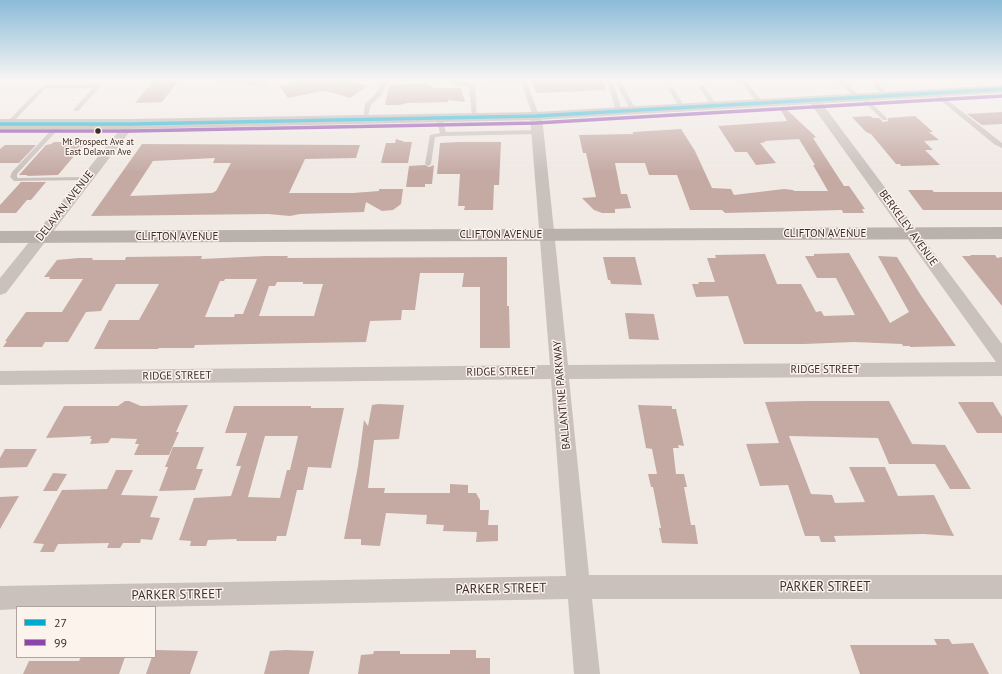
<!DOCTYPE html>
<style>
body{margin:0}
#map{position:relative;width:1002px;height:674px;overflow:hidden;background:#f0e9e4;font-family:"PT Sans",sans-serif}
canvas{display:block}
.legend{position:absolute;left:16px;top:606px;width:140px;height:52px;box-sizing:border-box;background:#fcf3ec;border:1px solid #afa49e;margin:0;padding:5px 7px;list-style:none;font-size:12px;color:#3b2d29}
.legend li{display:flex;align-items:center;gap:8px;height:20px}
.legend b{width:20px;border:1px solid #afa49e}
</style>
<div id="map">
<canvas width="1002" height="674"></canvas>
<ul class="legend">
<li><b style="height:5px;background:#00a9ce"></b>27</li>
<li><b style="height:5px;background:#8e44ad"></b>99</li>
</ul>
</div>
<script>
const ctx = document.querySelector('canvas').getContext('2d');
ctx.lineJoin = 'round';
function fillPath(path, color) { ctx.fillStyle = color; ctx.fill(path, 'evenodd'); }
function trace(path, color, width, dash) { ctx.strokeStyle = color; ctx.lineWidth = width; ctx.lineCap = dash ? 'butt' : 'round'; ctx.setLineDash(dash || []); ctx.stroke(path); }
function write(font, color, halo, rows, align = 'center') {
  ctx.font = font + ' "PT Sans",sans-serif'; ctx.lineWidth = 3; ctx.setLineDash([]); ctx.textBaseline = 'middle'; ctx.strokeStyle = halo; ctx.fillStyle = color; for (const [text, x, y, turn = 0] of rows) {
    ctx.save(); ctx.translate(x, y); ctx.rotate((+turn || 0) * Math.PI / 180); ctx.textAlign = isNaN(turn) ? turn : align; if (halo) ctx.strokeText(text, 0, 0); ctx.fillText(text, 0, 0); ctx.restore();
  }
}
fillPath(new Path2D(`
 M222,79h49l-5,8 -48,-3z
 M468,79h51l1,6 -52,-5z`), '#d3d6bd');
fillPath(new Path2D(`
 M296,79h51l21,7 -18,12 -20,-6 -8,-1 -34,7 -9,-12 17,-4z
 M531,79h72l3,11 -70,3z
 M154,80h25l-17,22 -27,1z
 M427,83v2h6l-1,3h29l4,14 -17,-2v2l-41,1 -7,2h-15l4,-20z
 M784,107l32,30 -3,1 31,48h5l16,23h-3l2,4h-21l-1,-3 -117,3 -3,-3h-32l-13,-35h-28l-4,-12h-30l6,31h6l4,14 -16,1v4h-13l-8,-3 -12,-12 14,-1 -10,-44h-3l-4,-18 54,-1v-2l48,-3 14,22 17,37 19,1 3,6 50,-6 9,1 1,1h34l-15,-26h2l-16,-26 -35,2 2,1 -6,1 16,20 -20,2 -9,-13h-12l-17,-26 69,-5 -6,-11z
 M1002,112v12l-20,1 -15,-11z
 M870,116l3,2h6l4,4 5,-1v-3l27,-2 18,16h-4l10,8 -15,1 9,9h-8l15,15 -39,1 -1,-2h-4l-25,-30 -5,-2 -14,-15z
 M396,139l9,3h7l-4,21h-27l5,-20h9z
 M54,142h32l-28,33 -32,1 2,-1h-9l27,-30 5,-1z
 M458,142h43l-2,43h-5l-1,25h-29l1,-4h-7l2,-32h-23l3,-31z
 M142,144l218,1 -4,13 -51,1 -16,34h64l26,-2v-2h24l-2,15 -8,6 -11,1 -16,-9 -2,10 -64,2 -10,2 -22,-2 -177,2zM215,158l-2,5h18l-15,28 -4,2 -82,3 23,-35z
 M5,145h31l-17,18h-19v-14z
 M425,165l4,2 5,-2 -2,19h-7v3h-19l3,-21z
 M21,182h25l-15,18h-4l-11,13h-16v-8z
 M908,190h24l2,2h68v18h-79z
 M849,253l41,70 19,-11 -31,-56 19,1 25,40 34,49 -46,1v-1h-7l-1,-2 -48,-2 -50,2h-60l-16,-48 -32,1 -4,-13h7l-1,-2h17l-8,-24h9l-1,-3 50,-1 12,30h24l15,28 5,-1 3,5 31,-1 -19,-37h-19l-12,-22h9v-2z
 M970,255h25l2,3 5,-1v49l-40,-50h9z
 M202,256l-1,3 65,-3h22l-1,2 220,-1v49h2l1,42h-30v-61h-18l2,-14h-44l-5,37h-13l-1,10 -31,1 -4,21 -171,3 -1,3h-35l-1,1h-64l15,-29h30l20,-36h-43l-15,27 -15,1 -18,30h-23l-3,5h-39l4,-6h-2l21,-29h36l21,-33h-34l1,-2h-6l13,-17 21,-2h15l-1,2h33l1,-3zM225,279h32l-14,35h-8l-1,3h-29l15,-36h4zM277,282h26v2h20l-9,32h-55l10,-30h6z
 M603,257h32l7,28 -31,-1 -1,-4h-2z
 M625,313l29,1 5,26 -30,-1z
 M125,401h4l12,5 47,-1 -12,27h3l-10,23h-35l5,-11h-4l2,-5 -26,-1 -3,5 -18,1 2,-5h-2l1,-3 -45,2 18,-32h54z
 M805,401h84l23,43 33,1 26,44h-21l-15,-25h-46l-11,-26 -89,-2 22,58 21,1 3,8 30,-1 -16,-35h36l13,29 36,-1 20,41 -31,-2 -89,2 2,6h-15l-2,-6h-14l-17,-51 -28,1 -14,-42 33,-1 -14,-41z
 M958,402h35l9,15v16h-25z
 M378,404l26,1 -5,34 -25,1 -6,48h17l-1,5h66v-9l18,1v8h8l4,7v10h9l-1,15h10v16l-22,1 1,-10 -34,-1 1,-6 -18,-1 1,-9 -41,-2 -6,33 -19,-1v-6h-17l14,-73 6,-46 4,6 4,-21z
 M638,405l34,1v3h4l8,37 -6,-1 1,3h-6l3,26h8l3,13h-3l7,38h4l3,19 -36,-1 -3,-15h2l-8,-41h-2l-3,-13h9l-5,-25 -6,-1z
 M234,406h77v2h33l-13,60 -23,-1 -5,23h-6l-11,46h-9l-1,5h-40l1,-2 -29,1 -2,6h-16l1,-5 -12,-1 15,-42 37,-2 10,-30h-5l11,-33h-22zM265,436h33l-8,34h-3l-7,28 -32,-1z
 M173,447h31l-8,22h7l-8,21 -36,1 9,-24h-3z
 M5,449h32l-10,18 -27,1v-10z
 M116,470h17l-12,25 37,1 -8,21 10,1 -8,22 -11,-1 -1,4h-17l-3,5h-13l2,-5 -51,1 -4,8h-14l4,-8 -11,-1 29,-53 45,-1z
 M53,473l14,1 -10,17h-14z
 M19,496l-19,33v-32z
 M934,639h15l3,5 21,-1 16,31h-129l-10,-29h87z
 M155,650l43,1 -8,23h-44l6,-17h3z
 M285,650l29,1 -5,23h-45l6,-23z
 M450,650h26v8h14v16h-132l3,-19 12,-1 1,-3h26v3h50z
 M81,657h44l-6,17h-96l6,-13h50z`), '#c5aaa4');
fillPath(new Path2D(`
 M382,79h6l-2,8 -5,9 -10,9 -4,15h-4l2,-16c10,-10 13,-10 17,-25z
 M451,79h6l1,3h11l6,4 2,32 -5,-1 -3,-30 -15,-2z
 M520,79h6l13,37 -1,1 -5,-1z
 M604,79h6l6,12 6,20 -1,1 -5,-1 -6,-20z
 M614,79h6l16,31 -1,1 -5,-1z
 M739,79h6l18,24 -1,1h-4z
 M836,79h6l18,17h4l23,22v2h-4l-23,-22h-5z
 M873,79h6l1,7 9,8v2h-4l-10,-8z
 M98,84l2,1v2l-22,24 -5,-1 20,-22h-45l-4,2 -34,35 -5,-1 35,-36 5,-3z
 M700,86h4l13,20 -1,1h-4l-13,-20z
 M671,87l3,2 11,18 -1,1 -5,-1 -11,-18z
 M933,92h4l65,51v5l-8,-4 -61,-50z
 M439,116l3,2 4,14 92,-2 3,2 -3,2 -95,2 -8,1 -4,27 -3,2 -3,-2 5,-29 10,-2 -4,-15z
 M58,123l5,1 -46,50v3l1,1 68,-1 3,2 -1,1 -74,1 -4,-4 2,-5z`), '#cac1bc');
fillPath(new Path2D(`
 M814,97l4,1 184,246v32l-433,3 20,196h413v24h-410l8,75h-26l-6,-75 -423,8h-128v2l-17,1v-24l566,-10 -15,-197 -551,6v-14l550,-6 -20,-249 2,-2h8l2,2 26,249 428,-3 -188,-262z
 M130,121l4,1 2,2 -2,2 -128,167 -6,2v-17l126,-156z`), '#cac1bc');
fillPath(new Path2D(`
 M1002,85v8l-466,27 -406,9h-130v-10h130l406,-7z
 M1002,227v12l-1002,4v-12z`), '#bab1ad');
trace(new Path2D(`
 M0,124h130l406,-8 466,-27`), '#00a9ce', 3.5);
trace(new Path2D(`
 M0,131h130l406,-8 466,-27`), '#8e44ad', 3.5);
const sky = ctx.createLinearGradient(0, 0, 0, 173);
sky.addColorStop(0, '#8abbd8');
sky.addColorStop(0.46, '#f8f5f3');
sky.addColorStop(1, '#f8f5f300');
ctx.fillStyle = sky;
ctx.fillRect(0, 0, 1002, 173);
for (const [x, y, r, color] of [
 [98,131,3.5,"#3b2d29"]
]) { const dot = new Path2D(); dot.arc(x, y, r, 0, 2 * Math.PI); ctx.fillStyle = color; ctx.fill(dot); trace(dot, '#fcf3ec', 1.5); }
write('9px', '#3b2d29', '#fcf3ec', [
 ["Mt Prospect Ave at",98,142],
 ["East Delavan Ave",98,152]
]);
write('11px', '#3b2d29', '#fcf3ec', [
 ["DELAVAN AVENUE",65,206,-52],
 ["BERKELEY AVENUE",908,228,54],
 ["CLIFTON AVENUE",825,234],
 ["CLIFTON AVENUE",501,235],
 ["CLIFTON AVENUE",177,237],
 ["RIDGE STREET",825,370],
 ["RIDGE STREET",501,372,-1],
 ["RIDGE STREET",177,376,-1],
 ["BALLANTINE PARKWAY",562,395,-95]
]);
write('13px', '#3b2d29', '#fcf3ec', [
 ["PARKER STREET",825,587],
 ["PARKER STREET",501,589,-1],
 ["PARKER STREET",177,595,-1]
]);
</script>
